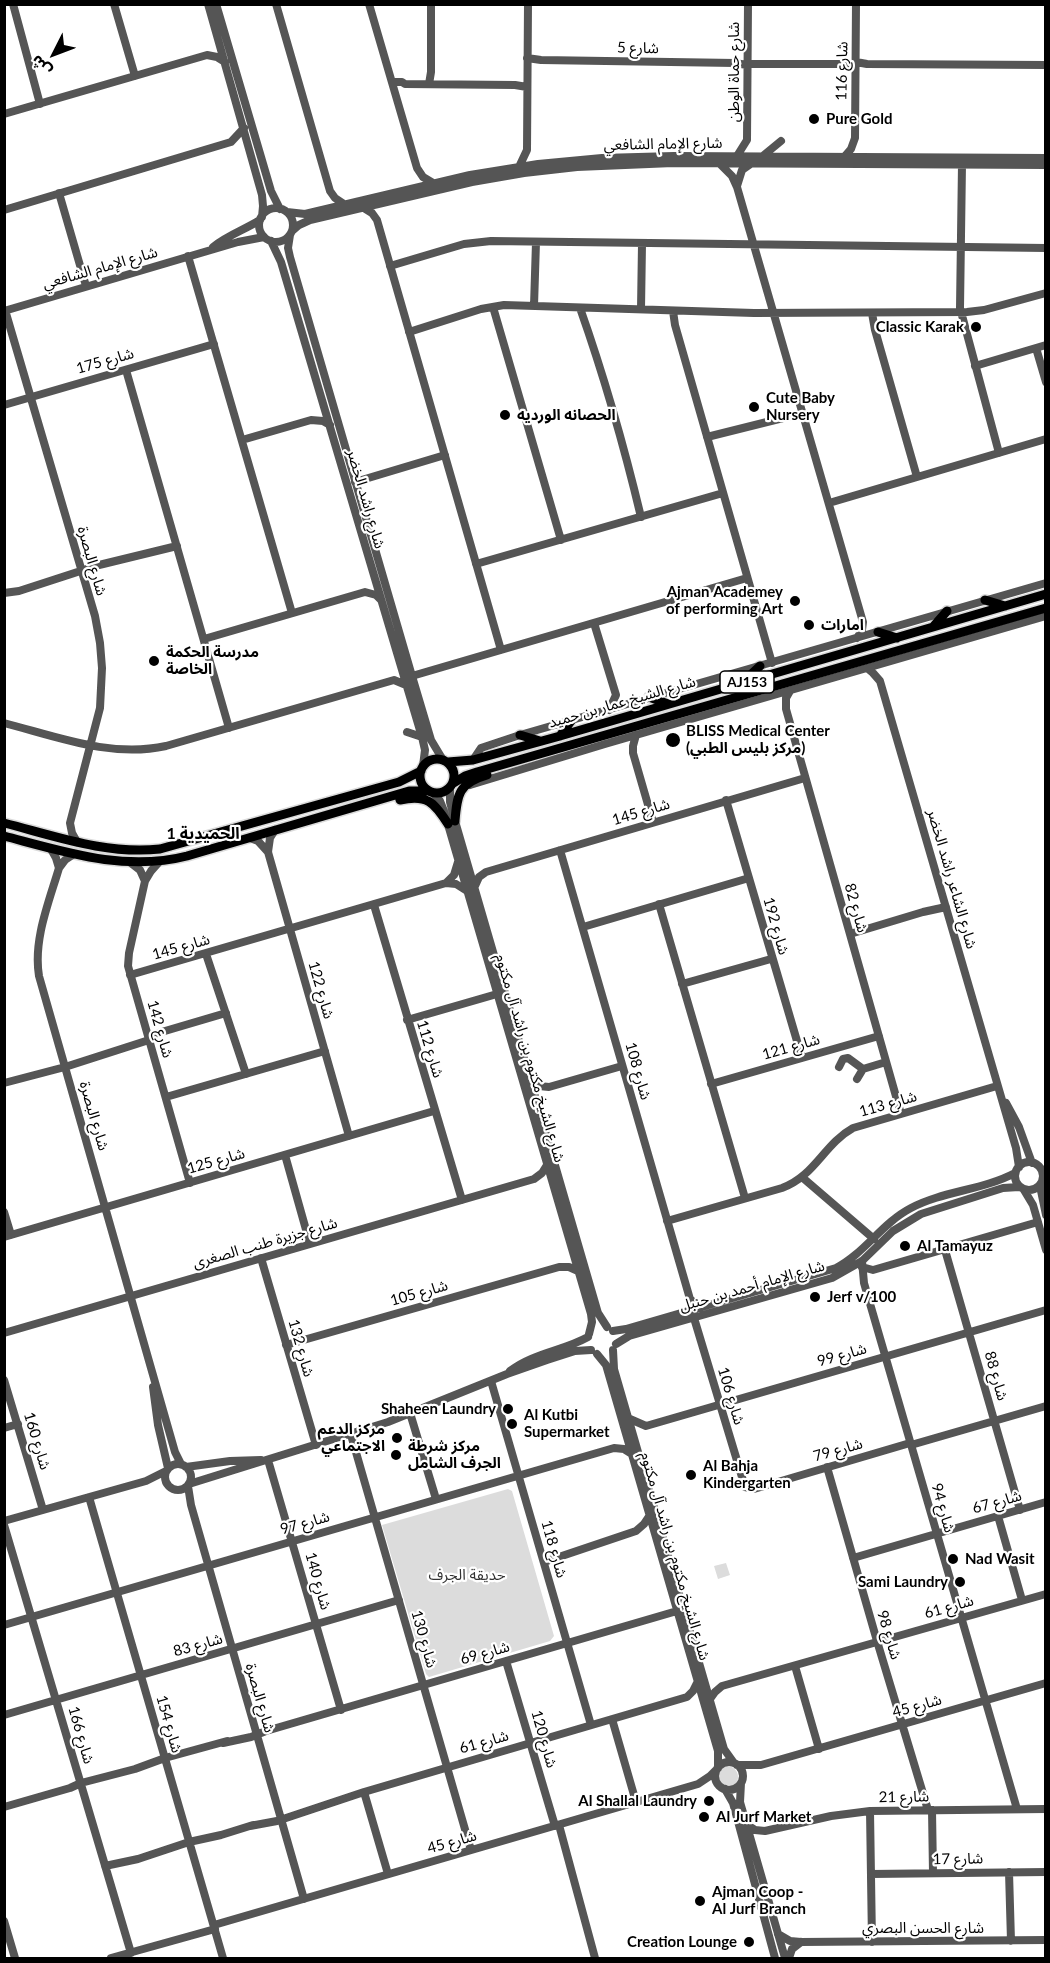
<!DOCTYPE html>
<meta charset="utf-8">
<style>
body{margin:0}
#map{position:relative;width:1050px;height:1963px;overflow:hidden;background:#fff;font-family:Lato,"Noto Sans Arabic",sans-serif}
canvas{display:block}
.frame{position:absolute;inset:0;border:6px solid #000;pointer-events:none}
.north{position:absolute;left:24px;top:24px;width:60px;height:60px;-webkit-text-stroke:4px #fff;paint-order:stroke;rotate:228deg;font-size:16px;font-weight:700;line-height:24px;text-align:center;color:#000}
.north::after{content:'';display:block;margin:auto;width:21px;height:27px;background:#000;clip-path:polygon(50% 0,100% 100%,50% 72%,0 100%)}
</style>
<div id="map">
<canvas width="1050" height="1963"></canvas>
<div class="frame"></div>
<div class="north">ش</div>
</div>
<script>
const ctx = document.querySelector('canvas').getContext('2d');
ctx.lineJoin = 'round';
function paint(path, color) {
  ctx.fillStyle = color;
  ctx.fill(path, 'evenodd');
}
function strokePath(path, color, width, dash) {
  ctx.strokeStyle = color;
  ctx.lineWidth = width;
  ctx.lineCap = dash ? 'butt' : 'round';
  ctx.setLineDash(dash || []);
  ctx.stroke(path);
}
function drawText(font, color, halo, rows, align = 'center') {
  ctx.font = font + ' Lato,"Noto Sans Arabic",sans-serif';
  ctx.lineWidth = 4.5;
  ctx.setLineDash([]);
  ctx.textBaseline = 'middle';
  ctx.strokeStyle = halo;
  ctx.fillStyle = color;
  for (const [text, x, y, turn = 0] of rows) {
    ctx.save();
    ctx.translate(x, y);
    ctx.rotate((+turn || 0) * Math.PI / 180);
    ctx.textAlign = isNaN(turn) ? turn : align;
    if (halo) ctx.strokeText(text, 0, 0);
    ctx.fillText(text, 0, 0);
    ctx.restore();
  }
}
const green = new Path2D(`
 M508,1489l4,2 42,145 -4,5 -121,36 -3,-3 -44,-149z
 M726,1563l4,12 -12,4 -4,-13z
 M716 1777a11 11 0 1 1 22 0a11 11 0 1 1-22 0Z`);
const minor = new Path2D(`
 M13,4l27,100
 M114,4l21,72
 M208,4l54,191 1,11 -1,11
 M216,4l55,187 9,18
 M276,4l54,187 5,7 9,6
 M369,4l48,164 6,9 10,6
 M527,58l14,2 194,3 12,2
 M856,62l11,2 179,1
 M747,64h109
 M392,82h10l3,2 110,1 12,2
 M429,84l2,-12v-68
 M4,114l203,-59 10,2 8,5
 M764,155l17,-14
 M737,156l10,-16 1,-136
 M845,156l6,-7 4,-11 1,-134
 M719,163l13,13 5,11 126,435 -1,8 -5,8
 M962,164l-2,144 39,145
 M519,167l8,-17 1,-146
 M737,186l5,-16 10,-7
 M59,193l27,93
 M364,208l8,5 5,7 124,430
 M259 225a17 17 0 1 1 34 0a17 17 0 1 1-34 0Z
 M4,210l227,-68 13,-14
 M287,212l18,2 165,-39 68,-11 64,-6 72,-2 372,2
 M292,231l7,-6 11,-5 162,-38 52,-9 53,-6 96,-4 373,2
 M290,235l-2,13 2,9 122,419 19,64 12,20
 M271,241l10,21 141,475 3,13 -2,16
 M213,247c15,-12 31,-17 47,-27
 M188,256l104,357
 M390,266l74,-22 27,-3 555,7
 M534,306l2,-64
 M493,307l68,233
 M580,308c24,68 44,138 61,209
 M641,309l1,-65
 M5,310l90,306 5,27 2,25 -2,40 -30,115 2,10 5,9
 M4,311l234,-69 26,-5
 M673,311l2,14 97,338
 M872,313l3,17 42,147
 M409,332l72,-23 23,-4 250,8 213,-1 17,-2 62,-17
 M1036,348l10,34
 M975,366l71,-21
 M126,370l103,358
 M4,405l210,-61
 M707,437l96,-24
 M242,440l69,-20 12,1 7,4
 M355,482l90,-27
 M829,503l217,-64
 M476,564l247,-71
 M4,593l15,-2 80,-26 78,-19
 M594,623l22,72 -7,15
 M204,639l161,-47 11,3 5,5
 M867,668l6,5 7,8 136,467 3,19
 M412,676l335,-98
 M790,691l-4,7v11l115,405
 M4,723c54,14 107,35 162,23l228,-66 12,5
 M407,732l15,5
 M636,735l-3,11v7l20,69
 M473,760l8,-12 39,-13 526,-152
 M470,785l135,-41 441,-128
 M450,788v14l5,19 143,492 9,14
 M433,793l7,8 4,10 147,503 1,8 -3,12
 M726,800l76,258
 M275,830l-5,8 -2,14 81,284
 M250,838l8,3 10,11
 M51,849l5,9 3,10
 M560,850l130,449 10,9
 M74,854l-9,6 -6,8c-10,34 -26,72 -20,108l136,476 6,12
 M159,862l-8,9 -6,10 -16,72 -1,13 62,217
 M131,863l9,7 5,11
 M446,883l8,-8 4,-13
 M474,888l5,-11 7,-5 319,-94
 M659,904l86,294
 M374,905l88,295
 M583,927l166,-49
 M850,934l73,-22 23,-5
 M206,954l40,120
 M130,975l316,-92 10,1 11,7
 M682,984l89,-25
 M407,1020l90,-26
 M148,1036l78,-23
 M839,1067l4,-8 5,-1 15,11
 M857,1079l6,-10 23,-7
 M530,1081l9,5 10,1 73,-21
 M4,1083l61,-16 84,-27
 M711,1084l168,-48
 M166,1097l159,-46
 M1006,1103l13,24 13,36
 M285,1155l25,89
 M1015 1176a14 14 0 1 1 28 0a14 14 0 1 1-28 0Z
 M803,1178l71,61
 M1040,1186l6,29
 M1024,1190l9,15 13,45
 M4,1212l7,23
 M667,1221l115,-33c33,-12 42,-44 71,-60l144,-42
 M4,1237l430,-126
 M945,1250l75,260
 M261,1258l55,187
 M862,1261l2,22 153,526
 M862,1267l11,3 165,-48
 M694,1318l51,169 9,2 156,-46
 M613,1331l13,-2 210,-61c29,-15 46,-45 75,-60 32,-17 72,-18 104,-35
 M4,1333l530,-154 8,-6 5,-8
 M616,1344l13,-8 203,-58 30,-17 31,-30 28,-17 82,-26 16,-1
 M286,1345l273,-78h10l9,4
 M613,1350l1,19 110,380 10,14
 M597,1354l9,11 112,386v17
 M510,1371c23,-18 53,-20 78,-34
 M4,1380l39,130
 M491,1381l100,344
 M153,1387l5,38 10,43
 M410,1413l26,86
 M630,1419l16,7 400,-116
 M4,1428l14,-4
 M351,1435l120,415
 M911,1445l135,-39
 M268,1460l73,250
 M165 1477a13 13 0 1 1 26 0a13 13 0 1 1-26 0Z
 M186,1467l44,-6 31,-1
 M827,1467l50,174 51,169
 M189,1484l199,-62 119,-48 40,-14 28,-9 16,-1
 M188,1486l3,19 113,394
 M89,1497l134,461
 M998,1516l24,84
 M4,1521l142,-40 20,-10
 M4,1525l127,428
 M853,1558l193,-56
 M544,1562l92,-31 8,-7 6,-9
 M4,1625l610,-177 10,1 8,5
 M506,1661l49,165
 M795,1666l24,83
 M710,1699l5,-7 7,-6 324,-92
 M4,1715l395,-115
 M612,1719l24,83
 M223,1743l28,-6 15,-6 411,-120
 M715 1776a14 14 0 1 1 28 0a14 14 0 1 1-28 0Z
 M737,1765h24l285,-82
 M741,1783l-1,19 45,156
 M725,1789l8,14 42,155
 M364,1792l24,82
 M4,1807l66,-19 11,-5 54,-14 30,-11 62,-17
 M932,1810l1,63
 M870,1811l2,131
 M559,1825l36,133
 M747,1825l8,5 10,1 66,-15 39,-5 176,-2
 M250,1826l27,-5 87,-29 323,-95 6,-6 4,-8
 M105,1866l33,-7 51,-17 32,-7 32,-10
 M1009,1872l2,69
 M871,1874l175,-2
 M4,1921l11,37
 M214,1925l484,-141 12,-8 6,-6
 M778,1934l12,7 11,1 245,-2
 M111,1958l104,-29
 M789,1958l3,-9 9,-7`);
const major = new Path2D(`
 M985,600l20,6
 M933,627l14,-16
 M878,632l19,6
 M744,681l16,-15
 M649,697l19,7
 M520,735l20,6
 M560,736l11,-15
 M420 776a17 17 0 1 1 34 0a17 17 0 1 1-34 0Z
 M448,762l25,-2 87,-24 486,-142
 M452,784l13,-8 12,-4 569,-164
 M400,800c27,-6 34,2 48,24
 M455,821c2,-27 4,-38 32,-46
 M4,823c51,13 103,32 156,26l239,-67 22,-11
 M4,836c61,16 121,36 183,20l222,-65h19`);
const markers = [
 [814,119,6,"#000"],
 [976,327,6,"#000"],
 [754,407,6,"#000"],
 [505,415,6,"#000"],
 [795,601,6,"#000"],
 [809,625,6,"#000"],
 [154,661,6,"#000"],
 [673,740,8,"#000"],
 [905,1246,6,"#000"],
 [815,1297,6,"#000"],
 [508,1409,6,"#000"],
 [512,1424,6,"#000"],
 [397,1438,6,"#000"],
 [396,1455,6,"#000"],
 [691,1475,6,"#000"],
 [953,1559,6,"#000"],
 [960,1582,6,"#000"],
 [709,1801,6,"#000"],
 [704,1817,6,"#000"],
 [700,1901,6,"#000"],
 [749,1942,6,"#000"]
];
const shields = [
 [747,682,54]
];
const shieldNames = [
 ["AJ153",747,682]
];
const streetNames = [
 ["شارع 5",638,48,1],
 ["شارع 116",842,71,-89],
 ["شارع حماة الوطن",734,72,-90],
 ["شارع الإمام الشافعي",663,144,-1],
 ["شارع الإمام الشافعي",100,268,-16],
 ["شارع 175",105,361,-16],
 ["شارع راشد الخضر",366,499,74],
 ["شارع البصرة",92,561,74],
 ["شارع الشيخ عمار بن حميد",622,702,-16],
 ["شارع 145",641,812,-17],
 ["شارع الشاعر راشد الخضر",952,879,74],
 ["شارع 82",856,908,74],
 ["شارع 192",776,926,74],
 ["شارع 145",181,947,-16],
 ["شارع 122",321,990,74],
 ["شارع 142",160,1029,74],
 ["شارع 121",791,1047,-16],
 ["شارع 112",430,1049,73],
 ["شارع الشيخ مكتوم بن راشد آل مكتوم",530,1058,74],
 ["شارع 108",638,1071,74],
 ["شارع 113",888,1104,-16],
 ["شارع البصرة",94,1116,74],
 ["شارع 125",216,1161,-16],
 ["شارع جزيرة طنب الصغرى",265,1243,-16],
 ["شارع الإمام أحمد بن حنبل",752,1286,-16],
 ["شارع 105",419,1293,-16],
 ["شارع 132",301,1348,74],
 ["شارع 99",842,1355,-16],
 ["شارع 88",996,1376,74],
 ["شارع 106",731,1396,73],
 ["شارع 160",37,1441,73],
 ["شارع 79",838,1450,-16],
 ["شارع 67",997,1502,-16],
 ["شارع 94",943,1508,74],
 ["شارع 97",305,1523,-16],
 ["شارع 118",554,1549,74],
 ["شارع الشيخ مكتوم بن راشد آل مكتوم",675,1556,74],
 ["شارع 140",318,1581,74],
 ["شارع 61",949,1607,-16],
 ["شارع 98",889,1635,73],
 ["شارع 130",424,1639,74],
 ["شارع 83",198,1645,-16],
 ["شارع 69",485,1653,-16],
 ["شارع البصرة",260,1698,74],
 ["شارع 45",917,1706,-16],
 ["شارع 154",169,1724,74],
 ["شارع 166",81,1735,74],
 ["شارع 120",544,1739,74],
 ["شارع 61",484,1742,-16],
 ["شارع 21",904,1797,-1],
 ["شارع 45",452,1842,-16],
 ["شارع 17",958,1859,-1],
 ["شارع الحسن البصري",923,1928]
];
const poiNames = [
 ["Pure Gold",826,119],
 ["Classic Karak",964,327,"right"],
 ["Cute Baby",766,398],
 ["Nursery",766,415],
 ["الحصانه الورديه",517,415],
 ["Ajman Academey",783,592,"right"],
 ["of performing Art",783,609,"right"],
 ["امارات",821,625],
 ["مدرسة الحكمة",166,652],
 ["الخاصة",166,669],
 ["BLISS Medical Center",686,731],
 ["(مركز بليس الطبي)",686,748],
 ["Al Tamayuz",917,1246],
 ["Jerf v/100",827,1297],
 ["Shaheen Laundry",496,1409,"right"],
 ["Al Kutbi",524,1415],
 ["Supermarket",524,1432],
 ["مركز الدعم",385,1429,"right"],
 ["الاجتماعي",385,1446,"right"],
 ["مركز شرطة",408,1446],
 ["الجرف الشامل",408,1463],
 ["Al Bahja",703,1466],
 ["Kindergarten",703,1483],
 ["Nad Wasit",965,1559],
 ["Sami Laundry",948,1582,"right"],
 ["Al Shallal Laundry",697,1801,"right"],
 ["Al Jurf Market",716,1817],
 ["Ajman Coop -",712,1892],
 ["Al Jurf Branch",712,1909],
 ["Creation Lounge",737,1942,"right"]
];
const parkNames = [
 ["حديقة الجرف",467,1575]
];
const neighbourhoodNames = [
 ["الحميدية 1",203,834]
];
paint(green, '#dcdcdc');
strokePath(major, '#dbdbdb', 12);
strokePath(minor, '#555', 8);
strokePath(major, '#000', 9);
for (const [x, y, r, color] of markers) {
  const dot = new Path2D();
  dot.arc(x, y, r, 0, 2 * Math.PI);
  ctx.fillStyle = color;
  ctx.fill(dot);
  strokePath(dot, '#fff', 2);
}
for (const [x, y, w] of shields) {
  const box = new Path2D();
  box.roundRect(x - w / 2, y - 11, w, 22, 4.5);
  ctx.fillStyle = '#fff';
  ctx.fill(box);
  strokePath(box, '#000', 1.5);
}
drawText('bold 14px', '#000', null, shieldNames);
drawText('15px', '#000', '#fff', streetNames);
drawText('bold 15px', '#000', '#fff', poiNames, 'left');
drawText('15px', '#333', '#fff', parkNames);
drawText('bold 16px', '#000', '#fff', neighbourhoodNames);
</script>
